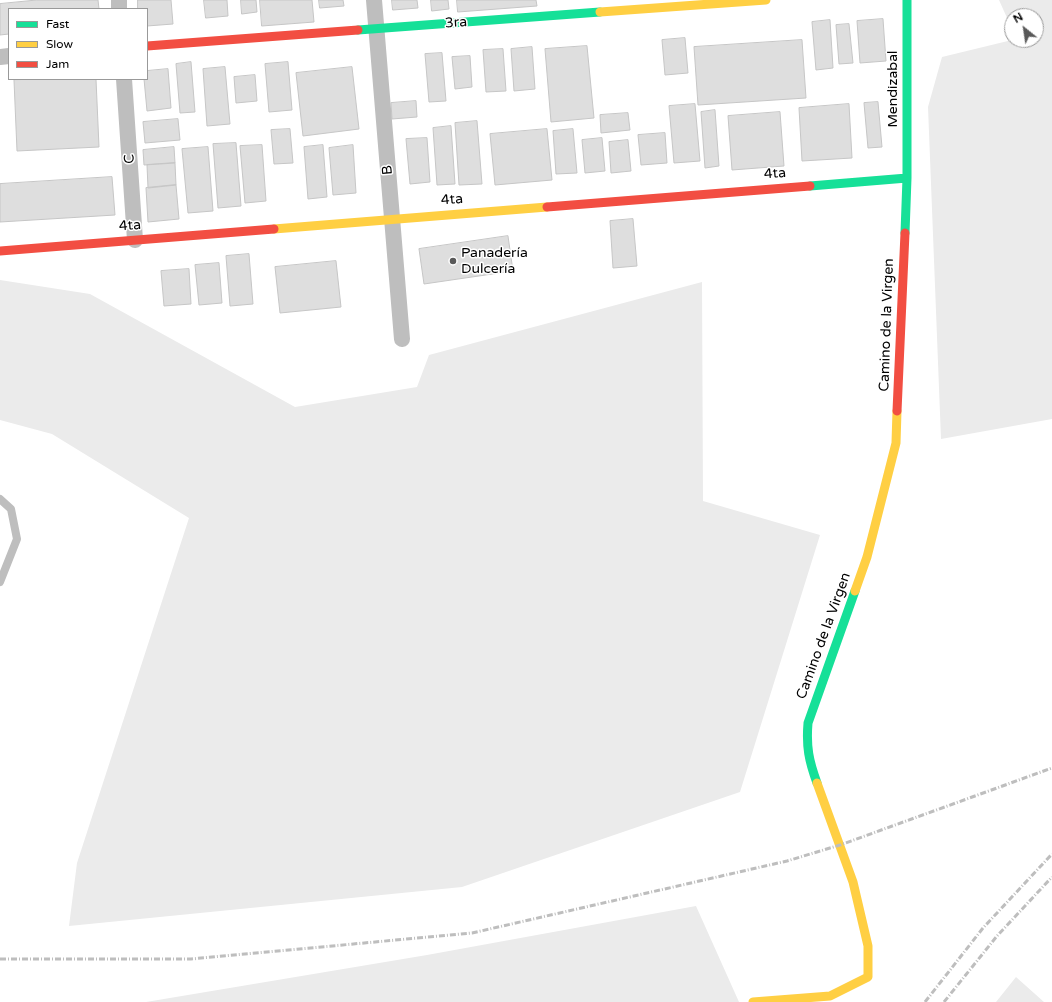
<!DOCTYPE html>
<meta charset="utf-8">
<style>
body{margin:0}
#map{position:relative;width:1052px;height:1002px;overflow:hidden;background:#fff;font-family:"Varela Round",sans-serif}
canvas{display:block}
.legend{position:absolute;left:8px;top:8px;width:140px;height:72px;box-sizing:border-box;background:#fff;border:1px solid #999;margin:0;padding:5px 7px;list-style:none;font-size:12px;color:#000}
.legend li{display:flex;align-items:center;gap:8px;height:20px}
.legend b{width:20px;border:1px solid #999}
.north{position:absolute;left:1004px;top:8px;width:40px;height:40px;box-sizing:border-box;background:#fff;border:1px solid #999;border-radius:50%;rotate:330deg;font-size:11px;font-weight:700;line-height:16px;text-align:center;color:#000}
.north::after{content:'';display:block;margin:auto;width:14px;height:18px;background:#595959;clip-path:polygon(50% 0,100% 100%,50% 72%,0 100%)}
</style>
<div id="map">
<canvas width="1052" height="1002"></canvas>
<ul class="legend">
<li><b style="height:5px;background:#16e098"></b>Fast</li>
<li><b style="height:5px;background:#ffcf43"></b>Slow</li>
<li><b style="height:5px;background:#f24e42"></b>Jam</li>
</ul>
<div class="north">N</div>
</div>
<script>
const ctx = document.querySelector('canvas').getContext('2d');
ctx.lineJoin = 'round';
function paint(path, color) {
  ctx.fillStyle = color;
  ctx.fill(path, 'evenodd');
}
function strokePath(path, color, width, dash) {
  ctx.strokeStyle = color;
  ctx.lineWidth = width;
  ctx.lineCap = dash ? 'butt' : 'round';
  ctx.setLineDash(dash || []);
  ctx.stroke(path);
}
function drawText(font, color, halo, rows, align = 'center') {
  ctx.font = font + ' "Varela Round",sans-serif';
  ctx.lineWidth = 3;
  ctx.setLineDash([]);
  ctx.textBaseline = 'middle';
  ctx.strokeStyle = halo;
  ctx.fillStyle = color;
  for (const [text, x, y, turn = 0] of rows) {
    ctx.save();
    ctx.translate(x, y);
    ctx.rotate((+turn || 0) * Math.PI / 180);
    ctx.textAlign = isNaN(turn) ? turn : align;
    if (halo) ctx.strokeText(text, 0, 0);
    ctx.fillText(text, 0, 0);
    ctx.restore();
  }
}
const green = new Path2D(`
 M999,0h53v419l-111,20 -13,-332 14,-50 70,-17h24v-24h-24v13z
 M0,280l90,14 205,113 122,-20 12,-32 273,-73 1,219 117,34 -80,257 -278,95 -393,39 8,-63 112,-345 -137,-84 -52,-14z
 M696,906l43,96h-593l281,-47z
 M1016,977l28,25h-48z`);
const building = new Path2D(`
 M37,0h61l1,9h-90v25l-9,1v-31z
 M138,0h33l2,24 -26,2v-17h-9z
 M204,0h23l1,16 -22,2z
 M241,0h15l1,12 -15,2z
 M260,0h52l2,22 -52,4z
 M319,0h24l1,6 -24,2z
 M392,0h25l1,8 -25,2z
 M431,0h17l1,9 -17,2z
 M457,0h79l1,6 -79,6z
 M883,19l3,42 -26,2 -3,-42z
 M830,20l3,48 -17,2 -4,-48z
 M849,24l4,39 -14,1 -3,-39z
 M685,38l3,35 -23,2 -3,-35z
 M802,40l4,58 -108,7 -4,-58z
 M587,46l7,72 -43,4 -6,-73z
 M532,47l3,42 -21,2 -3,-42z
 M503,49l3,42 -20,1 -3,-42z
 M442,53l4,48 -17,1 -4,-48z
 M470,56l2,31 -17,2 -3,-32z
 M191,62l4,50 -15,1 -4,-49z
 M288,62l4,48 -23,2 -4,-48z
 M225,67l5,57 -23,2 -4,-57z
 M352,67l7,62 -56,7 -7,-63z
 M168,69l3,39 -24,3 -3,-32h3v-8z
 M255,75l2,26 -21,2 -2,-26z
 M96,79l3,68 -82,4 -3,-71z
 M416,101l1,16 -25,2 -1,-16z
 M878,102l4,45 -14,1 -4,-45z
 M695,104l5,57 -26,2 -5,-57z
 M849,104l3,54 -50,3 -3,-53z
 M715,110l4,56 -14,2 -4,-56z
 M780,112l4,54 -52,4 -4,-54z
 M628,113l2,17 -29,3 -1,-18z
 M178,119l2,21 -35,3 -2,-21z
 M477,121l5,63 -23,1 -4,-62z
 M451,126l4,58 -18,1 -4,-57z
 M290,129l3,34 -19,1 -3,-34z
 M547,129l5,51 -57,5 -5,-51z
 M573,129l4,44 -21,1 -3,-43z
 M665,133l2,30 -26,2 -3,-30z
 M427,138l3,44 -20,2 -4,-45z
 M602,138l3,33 -20,2 -3,-33z
 M628,140l3,31 -20,2 -2,-31z
 M236,143l5,63 -23,2 -5,-64z
 M262,145l4,56 -21,2 -5,-57z
 M323,145l4,52 -19,2 -4,-52z
 M353,145l3,48 -23,2 -4,-47z
 M174,147l1,16 -31,2 -1,-15z
 M208,147l5,64 -25,2 -6,-64z
 M175,163l1,22 -28,3 -1,-23z
 M112,177l3,38 -115,7v-38z
 M176,185l3,34 -31,3 -2,-34z
 M633,219l4,47 -24,2 -3,-47z
 M508,236l5,35 -89,13 -5,-35z
 M249,254l4,50 -23,2 -4,-50z
 M336,261l5,46 -61,6 -5,-46z
 M219,263l3,40 -23,2 -4,-40z
 M189,269l2,35 -27,2 -3,-35z`);
const lane = new Path2D(`
 M0,499l11,10 6,30 -17,43`);
const street = new Path2D(`
 M119,0v9
 M374,0l28,339
 M0,57l9,-1
 M124,79l11,161`);
const fast = new Path2D(`
 M358,30l242,-18
 M810,186l97,-8
 M905,233l2,-55v-178
 M817,783c-8,-22 -11,-36 -9,-60l47,-132`);
const slow = new Path2D(`
 M600,12l166,-12
 M274,229l273,-22
 M855,591l12,-34 29,-114 1,-32
 M753,1002l77,-6 38,-19v-31l-15,-64 -36,-99`);
const jam = new Path2D(`
 M147,46l211,-16
 M547,207l263,-21
 M0,251l274,-22
 M897,411l8,-178`);
const rail = new Path2D(`
 M0,959h191l281,-26 315,-72 53,-16 212,-77
 M925,1002l58,-74 69,-74
 M944,1002l53,-66 55,-59`);
const markers = [
 [453,261,4,"#595959"]
];
const streetNames = [
 ["3ra",456,23,-4],
 ["Mendizabal",893,89,-90],
 ["C",130,159,-94],
 ["B",388,170,-95],
 ["4ta",775,174,-5],
 ["4ta",452,200,-5],
 ["4ta",130,226,-5],
 ["Camino de la Virgen",887,325,-88],
 ["Camino de la Virgen",824,636,-70]
];
const poiNames = [
 ["Panadería",461,253],
 ["Dulcería",461,269]
];
paint(green, '#ebebeb');
paint(building, '#dedede');
strokePath(building, '#c6c6c6', 1);
strokePath(lane, '#bebebe', 8);
strokePath(street, '#bebebe', 16);
strokePath(fast, '#16e098', 9);
strokePath(slow, '#ffcf43', 9);
strokePath(jam, '#f24e42', 9);
strokePath(rail, '#bebebe', 3, [6, 2, 1, 2]);
for (const [x, y, r, color] of markers) {
  const dot = new Path2D();
  dot.arc(x, y, r, 0, 2 * Math.PI);
  ctx.fillStyle = color;
  ctx.fill(dot);
  strokePath(dot, '#fff', 1.5);
}
drawText('14px', '#000', '#fff', streetNames);
drawText('14px', '#000', '#fff', poiNames, 'left');
</script>
